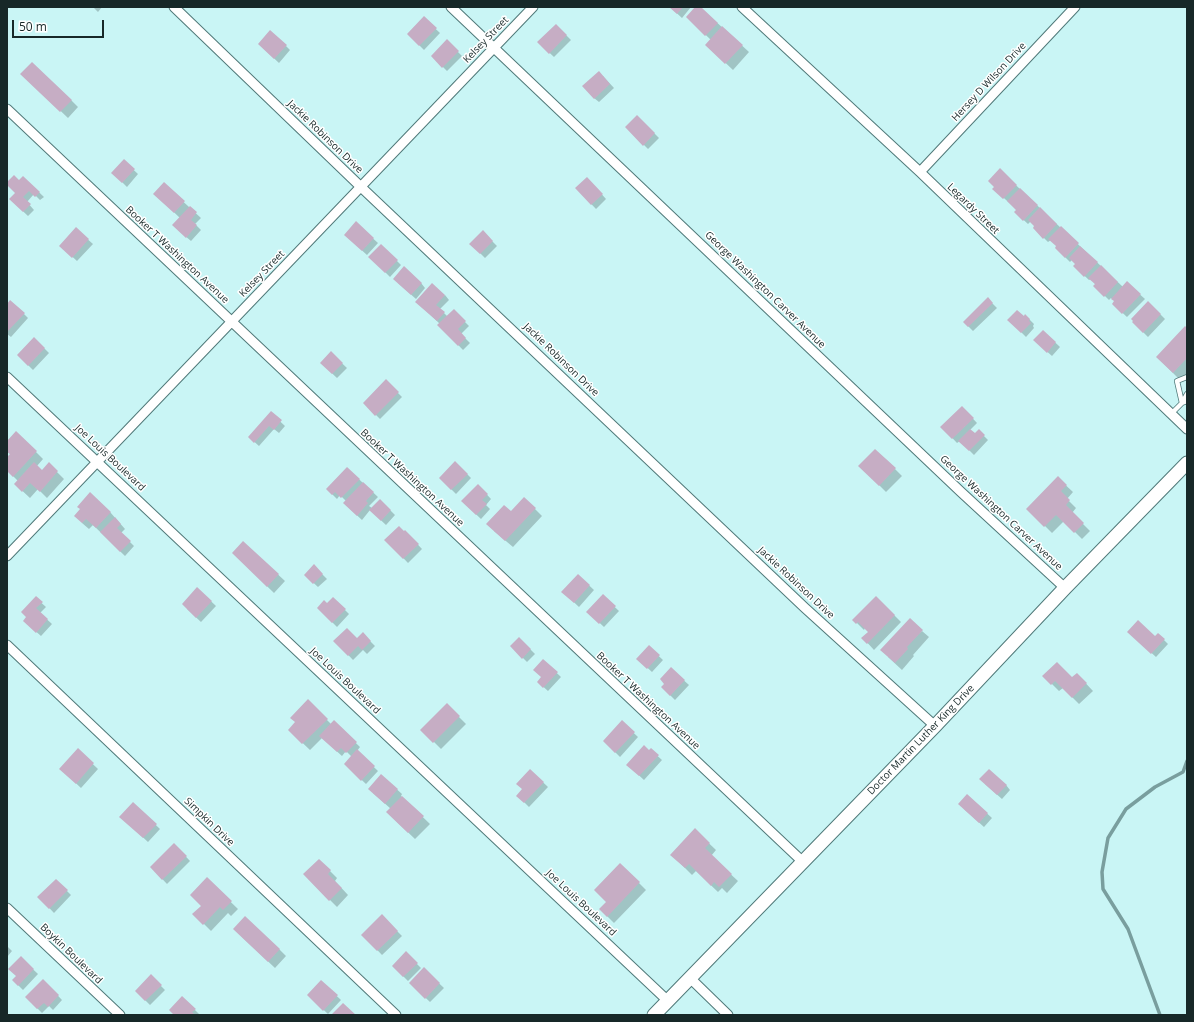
<!DOCTYPE html>
<style>
body{margin:0}
#map{position:relative;width:1194px;height:1022px;overflow:hidden;background:#c9f5f5;font-family:"Open Sans",sans-serif}
canvas{display:block}
.frame{position:absolute;inset:0;border:8px solid #172828;pointer-events:none}
.scale{position:absolute;left:12px;top:20px;width:92px;height:18px;box-sizing:border-box;border:2px solid #172828;border-top:0;padding-left:5px;font-size:12px;line-height:14px;white-space:nowrap;color:#172828;-webkit-text-stroke:3px #fff;paint-order:stroke}
</style>
<div id="map">
<canvas width="1194" height="1022"></canvas>
<div class="frame"></div>
<div class="scale">50 m</div>
</div>
<script>
const ctx = document.querySelector('canvas').getContext('2d');
ctx.lineJoin = 'round';
function paint(path, color) {
  ctx.fillStyle = color;
  ctx.fill(path, 'evenodd');
}
function strokePath(path, color, width, dash) {
  ctx.strokeStyle = color;
  ctx.lineWidth = width;
  ctx.lineCap = dash ? 'butt' : 'round';
  ctx.setLineDash(dash || []);
  ctx.stroke(path);
}
function drawText(font, color, halo, rows, align = 'center') {
  ctx.font = font + ' "Open Sans",sans-serif';
  ctx.lineWidth = 3;
  ctx.setLineDash([]);
  ctx.textBaseline = 'middle';
  ctx.strokeStyle = halo;
  ctx.fillStyle = color;
  for (const [text, x, y, turn = 0] of rows) {
    ctx.save();
    ctx.translate(x, y);
    ctx.rotate((+turn || 0) * Math.PI / 180);
    ctx.textAlign = isNaN(turn) ? turn : align;
    if (halo) ctx.strokeText(text, 0, 0);
    ctx.fillText(text, 0, 0);
    ctx.restore();
  }
}
const shadow = new Path2D(`
 M93,7h9l-4,5z
 M670,7h21l-9,11z
 M697,7h3l49,45 -16,18 -20,-19 -2,-11 -24,-23z
 M424,18l16,15 -16,17 -16,-16z
 M556,25l15,15 -17,17 -16,-15z
 M447,41l15,15 -15,15 -15,-15z
 M286,46l4,4 -11,13 -16,-15z
 M22,74l49,26 7,7 -10,11z
 M603,76l11,12 -15,14 -5,-4z
 M637,116l22,22 -11,11 -22,-22z
 M124,161l14,13 -11,13 -14,-14z
 M1000,170l123,117 4,-4 18,16 -18,18 -14,-13 2,-3 -4,-3 -2,2 -14,-14 1,-1 -5,-6 -2,1 -15,-14 2,-2 -4,-4 -2,2 -14,-14 2,-1 -7,-7 -3,2 -14,-14 2,-2 -5,-5 -3,3 -13,-12 2,-2 -23,-21z
 M23,177l21,20 -4,3 -6,-6 -7,8 7,8 -6,6 -18,-17 6,-6 -9,-9 12,-2z
 M587,178l19,21 -10,10 -20,-21z
 M164,184l37,34 -6,6 6,6 -10,11 -13,-11 2,-12 -21,-20z
 M356,223l22,20 -11,12 -22,-20z
 M76,229l17,15 -16,17 -12,-11z
 M483,232l14,14 -12,12 -14,-14z
 M381,245l20,20 -11,12 -20,-20z
 M398,283h23l4,5 -9,11z
 M445,295l4,5 -9,9 8,8 6,-6 15,15 -8,8 9,9 -7,7 -24,-25 1,-1 -19,-18z
 M988,299l9,9 -24,23 -9,-9z
 M1148,302l17,17 -17,18 -15,-15z
 M7,305l17,9 4,4 -17,19 -4,-3z
 M1025,315l9,9 -1,2 1,2 -8,9 -17,-17 15,-3z
 M1187,329v48l-5,5 -25,-25z
 M1043,331l17,16 -8,9 -18,-16z
 M34,338l15,15 -16,17 -15,-15z
 M331,353l16,15 -10,10 -16,-15z
 M386,381l16,16 -22,22 -16,-16z
 M962,407l15,16 -7,7 5,5 4,-4 9,9 -14,15 -14,-14 -3,2 -15,-16z
 M271,413l14,13 -6,7 -5,-4 -15,17 -10,-9z
 M16,432l27,27 -6,7 5,5 7,-7 15,15 -17,19 -9,-9 -8,9 -15,-14 3,-3 -11,-11v-11l4,-4 -4,-4v-9z
 M455,462l16,16 -15,16 -16,-16z
 M347,468l31,29 -9,9 3,2 8,-8 15,15 -9,10 -16,-15 -8,10 -14,-13 -2,-6 -6,-6 -3,4 -10,-10z
 M895,469l7,7 -16,16 -19,-19z
 M1058,478l15,14 -6,7 9,9 -4,5 18,18 -8,8 -18,-18 -12,12 -24,-24z
 M478,485l13,14 -5,6 4,4 -9,10 -19,-18z
 M524,498l18,18 -29,31 -19,-16z
 M81,509l29,3 15,17 -4,4 13,13 -9,10 -32,-31 -4,4 -7,-6z
 M405,531l17,18 -14,14 -22,-23z
 M243,542l42,39 -11,12 -41,-40z
 M314,566l13,13 -9,8 -13,-12z
 M578,575l16,15 -15,17 -16,-15z
 M197,588l19,18 -15,16 -14,-13z
 M603,596l16,15 -15,16 -16,-15z
 M876,597l25,25 -27,28 -11,-12 6,-6 -4,-4 -1,2 -10,-10z
 M36,598l10,9 -6,6 12,11 -11,12 -17,-15 3,-4z
 M333,598l16,16 -12,13 -19,-19 9,-4z
 M922,631l7,6 -16,18 1,1 -12,14 -14,-13z
 M363,634l12,12 -8,8 -4,-4 -10,10 -18,-19 22,-1z
 M1158,634l10,10 -12,13 -23,-21 22,1z
 M519,638l16,16 -8,8 -16,-16z
 M649,647l14,13 -11,12 -14,-13z
 M543,660l18,17 -13,14 -10,-9 5,-4z
 M671,669l18,16 -14,15 -13,-13 4,-3z
 M1077,674l16,17 -14,13 -16,-16 -4,3 -15,-15 28,3z
 M308,701l23,23 3,-2 26,25 -3,4 21,20 -12,13 -21,-20 7,-7 -6,-6 -4,5 -20,-18 -12,12 -21,-20 7,-8z
 M447,705l19,19 -25,25 -19,-19z
 M622,722l16,15 -18,20 -16,-16z
 M78,750l20,19 -17,19 -16,-15z
 M651,750l11,10 -18,20 -12,-11z
 M530,770l18,17 -19,20 -11,-11 6,-7z
 M381,775l21,19 -1,2 29,28 -15,15 -21,-20 -3,-10 -18,-16z
 M985,784l21,1 4,5 -8,9z
 M967,795l25,23 -8,9 -20,-18z
 M133,803l27,26 -12,13 -27,-25z
 M695,830l21,20 -5,6 27,25 -11,12 -5,-5 -4,4 -22,-21 -4,4 -20,-20z
 M174,844l16,17 -23,23 -16,-17z
 M319,860l18,18 -2,3 13,14 -11,12 -33,-33z
 M620,864l26,26 -32,33 -14,-14 7,-7z
 M207,879l31,30 -7,7 -3,-3 -17,18 -17,-17 8,-8z
 M56,880l15,15 -17,18 -15,-16z
 M382,916l20,20 -20,19 -19,-20z
 M241,936l38,13 7,7 -11,12z
 M7,946l5,5 -5,6z
 M406,953l15,15 -13,13 -15,-15z
 M21,958l17,16 -15,16 -10,-10 4,-4z
 M424,969l20,19 -14,14 -20,-19z
 M151,976l14,14 -15,15 -14,-14z
 M43,980l19,20 -9,10 -4,-4 -7,7 -16,-16z
 M321,981l20,19 -13,14 -20,-19z
 M182,997l17,17 -23,1z`);
const stream = new Path2D(`
 M1160,1015l-32,-86 -25,-40 -1,-17 6,-34 18,-29 29,-22 28,-15 4,-11`);
const building = new Path2D(`
 M669,7h14l-6,7z
 M695,7h6l17,16 -13,13 -19,-19z
 M424,16l13,12 -18,18 -12,-12z
 M556,24l11,11 -18,19 -12,-12z
 M722,26l21,19 -18,19 -20,-19z
 M270,30l17,15 -13,14 -16,-15z
 M447,39l12,12 -17,17 -11,-12z
 M32,62l40,38 -12,12 -40,-38z
 M599,71l11,13 -16,15 -12,-13z
 M637,115l18,18 -12,13 -18,-19z
 M124,159l11,10 -13,14 -11,-10z
 M1000,168l17,17 -14,14 -11,-10 2,-2 -6,-6z
 M14,175l5,5 4,-4 17,16 -5,5 -6,-6 -6,6 8,7 -8,8 -14,-13 6,-6 -8,-8v-3z
 M587,177l16,17 -12,11 -16,-17z
 M164,182l21,19 -11,12 -21,-19z
 M1020,188l18,17 -15,16 -9,-9 2,-2 -9,-9z
 M190,206l7,6 -6,8 6,5 -11,13 -14,-13z
 M1040,207l17,17 -14,15 -10,-11 1,-2 -6,-6z
 M356,221l18,17 -12,13 -18,-16z
 M1061,226l18,17 -14,15 -10,-10 1,-2 -8,-7z
 M76,227l13,12 -17,19 -13,-12z
 M483,230l10,11 -13,13 -11,-10z
 M381,244l17,16 -13,13 -17,-16z
 M1080,246l18,16 -14,15 -11,-11 2,-2 -6,-6z
 M1101,265l17,17 -14,15 -11,-11 2,-2 -7,-6z
 M404,266l18,17 -11,12 -18,-16z
 M1127,281l14,13 -19,20 -10,-10 2,-3 -3,-2z
 M432,283l13,12 -9,10 9,7 -8,9 -22,-19z
 M988,297l5,6 -25,24 -5,-5z
 M10,300l15,13 -18,19v-28z
 M1148,301l13,13 -18,19 -11,-11 1,-1 -2,-2z
 M454,309l12,12 -8,8 8,9 -8,8 -21,-21z
 M1017,310l7,6 1,-2 5,5 -1,2 2,2 -10,10 -14,-13z
 M1185,326l2,2v30l-14,15 -17,-16z
 M1043,330l13,12 -9,11 -14,-13z
 M34,337l11,11 -17,18 -11,-11z
 M331,351l12,12 -11,11 -12,-11z
 M386,379l13,13 -24,24 -12,-13z
 M962,406l12,12 -22,21 -12,-12z
 M271,411l11,9 -8,10 -5,-4 -15,17 -6,-6z
 M970,429l5,4 4,-4 6,6 -16,16 -11,-10z
 M16,431l21,20 -24,26 -6,-6v-14l3,-3 -3,-2v-11z
 M875,449l21,19 -17,18 -21,-20z
 M455,461l13,13 -17,16 -12,-12z
 M34,462l8,8 7,-8 9,9 -18,21 -10,-9 -8,9 -8,-8z
 M347,467l13,12 -19,19 -6,-6 -3,3 -6,-6z
 M1058,476l9,9 -6,6 9,9 -4,5 18,18 -10,10 -18,-18 -12,12 -18,-18z
 M363,482l11,10 -8,9 2,2 -11,13 -14,-13z
 M478,484l10,10 -6,6 5,4 -11,11 -15,-14z
 M90,492l21,20 -15,16 -10,-9 -4,4 -8,-7 6,-7 -3,-2z
 M524,497l12,11 -31,33 -19,-17 18,-19 7,6z
 M380,499l11,11 -10,11 -12,-11z
 M115,517l6,7 -4,4 14,13 -11,11 -20,-20z
 M399,526l5,5 1,-1 14,14 -16,15 -19,-19z
 M243,541l36,33 -12,13 -35,-34z
 M314,564l9,10 -10,10 -9,-9z
 M578,574l12,11 -16,18 -13,-11z
 M197,587l15,14 -16,17 -14,-14z
 M603,594l13,12 -17,18 -13,-12z
 M36,596l7,6 -7,6 12,11 -12,14 -13,-12 3,-4 -5,-5z
 M876,596l19,19 -28,29 -6,-6 7,-6 -10,-10 -2,2 -4,-4z
 M333,597l13,12 -14,14 -15,-15 7,-8 3,3z
 M910,618l13,12 -16,17 1,2 -13,14 -15,-13z
 M1138,620l17,16 3,-3 7,6 -14,15 -24,-22z
 M347,628l10,10 6,-6 8,9 -9,9 -4,-4 -10,10 -15,-15z
 M519,637l12,12 -9,10 -12,-13z
 M649,645l11,10 -13,14 -11,-10z
 M543,659l15,13 -15,16 -6,-6 4,-5 -8,-7z
 M1057,662l15,15 5,-4 10,10 -15,15 -17,-17 -4,4 -9,-9z
 M671,667l14,13 -15,16 -9,-9 3,-3 -4,-5z
 M308,699l20,20 -26,25 -14,-14 7,-8 -5,-4z
 M447,703l13,13 -27,27 -13,-13z
 M334,720l23,22 -11,11 -5,-5 -4,4 -18,-16z
 M622,720l13,12 -20,21 -12,-12z
 M644,745l5,5 2,-2 8,7 -20,21 -13,-11z
 M78,748l16,15 -18,21 -17,-15z
 M357,749l18,17 -14,15 -17,-17z
 M530,769l14,13 -20,21 -8,-7 6,-7 -6,-5z
 M989,769l18,16 -10,10 -18,-16z
 M381,774l17,15 -13,15 -17,-15z
 M967,794l21,19 -9,10 -21,-19z
 M402,796l22,20 -16,17 -22,-21z
 M133,802l24,22 -14,14 -24,-21z
 M695,828l15,15 -5,5 27,26 -13,13 -5,-5 -3,4 -22,-22 -4,4 -15,-13z
 M174,843l13,13 -25,24 -12,-13z
 M319,859l12,11 -3,4 14,14 -13,13 -26,-27z
 M620,863l20,19 -33,35 -8,-8 7,-7 -12,-12z
 M207,877l25,24 -9,9 -3,-3 -17,18 -11,-11 9,-8 -11,-11z
 M56,879l12,11 -19,19 -12,-12z
 M382,914l16,17 -21,20 -16,-16z
 M245,916l35,33 -12,13 -35,-33z
 M406,951l12,12 -15,14 -11,-11z
 M21,956l13,13 -16,17 -6,-6 4,-4 -8,-7z
 M424,967l16,16 -15,16 -16,-16z
 M151,974l11,11 -17,16 -10,-10z
 M43,979l16,16 -11,12 -4,-4 -7,6 -12,-12z
 M321,980l17,15 -15,16 -16,-16z
 M182,996l14,13 -4,3 3,3h-21l-5,-5z
 M343,1003l13,12h-25z`);
const service = new Path2D(`
 M1187,377l-10,4 5,22 5,-2
 M1171,414l11,-11 5,-9`);
const minor = new Path2D(`
 M174,7l187,180 444,421 130,118
 M451,7l510,485 104,96
 M742,7l178,165 267,257
 M7,109l796,753
 M920,172l155,-165
 M7,377l661,624
 M7,556l526,-549
 M7,645l389,370
 M7,908l113,107
 M690,978l38,37`);
const secondary = new Path2D(`
 M654,1015l281,-289 130,-138 122,-125`);
const streetNames = [
 ["Kelsey Street",486,40,-46],
 ["Hersey D Wilson Drive",989,82,-47],
 ["Jackie Robinson Drive",325,137,44],
 ["Legardy Street",973,209,44],
 ["Booker T Washington Avenue",177,255,43],
 ["Kelsey Street",262,274,-46],
 ["George Washington Carver Avenue",765,290,44],
 ["Jackie Robinson Drive",561,360,44],
 ["Joe Louis Boulevard",110,458,43],
 ["Booker T Washington Avenue",412,478,43],
 ["George Washington Carver Avenue",1001,513,43],
 ["Jackie Robinson Drive",796,583,43],
 ["Joe Louis Boulevard",345,681,43],
 ["Booker T Washington Avenue",648,701,43],
 ["Doctor Martin Luther King Drive",921,740,-46],
 ["Simpkin Drive",209,822,44],
 ["Joe Louis Boulevard",581,903,43],
 ["Boykin Boulevard",71,954,44]
];
paint(shadow, '#0003');
strokePath(stream, '#799e9e', 3.5);
paint(building, '#c6adc4');
strokePath(service, '#507979', 6);
strokePath(minor, '#507979', 11);
strokePath(secondary, '#507979', 15);
strokePath(service, '#fff', 4.5);
strokePath(minor, '#fff', 9);
strokePath(secondary, '#fff', 13);
drawText('10px', '#172828', '#fff', streetNames);
</script>
